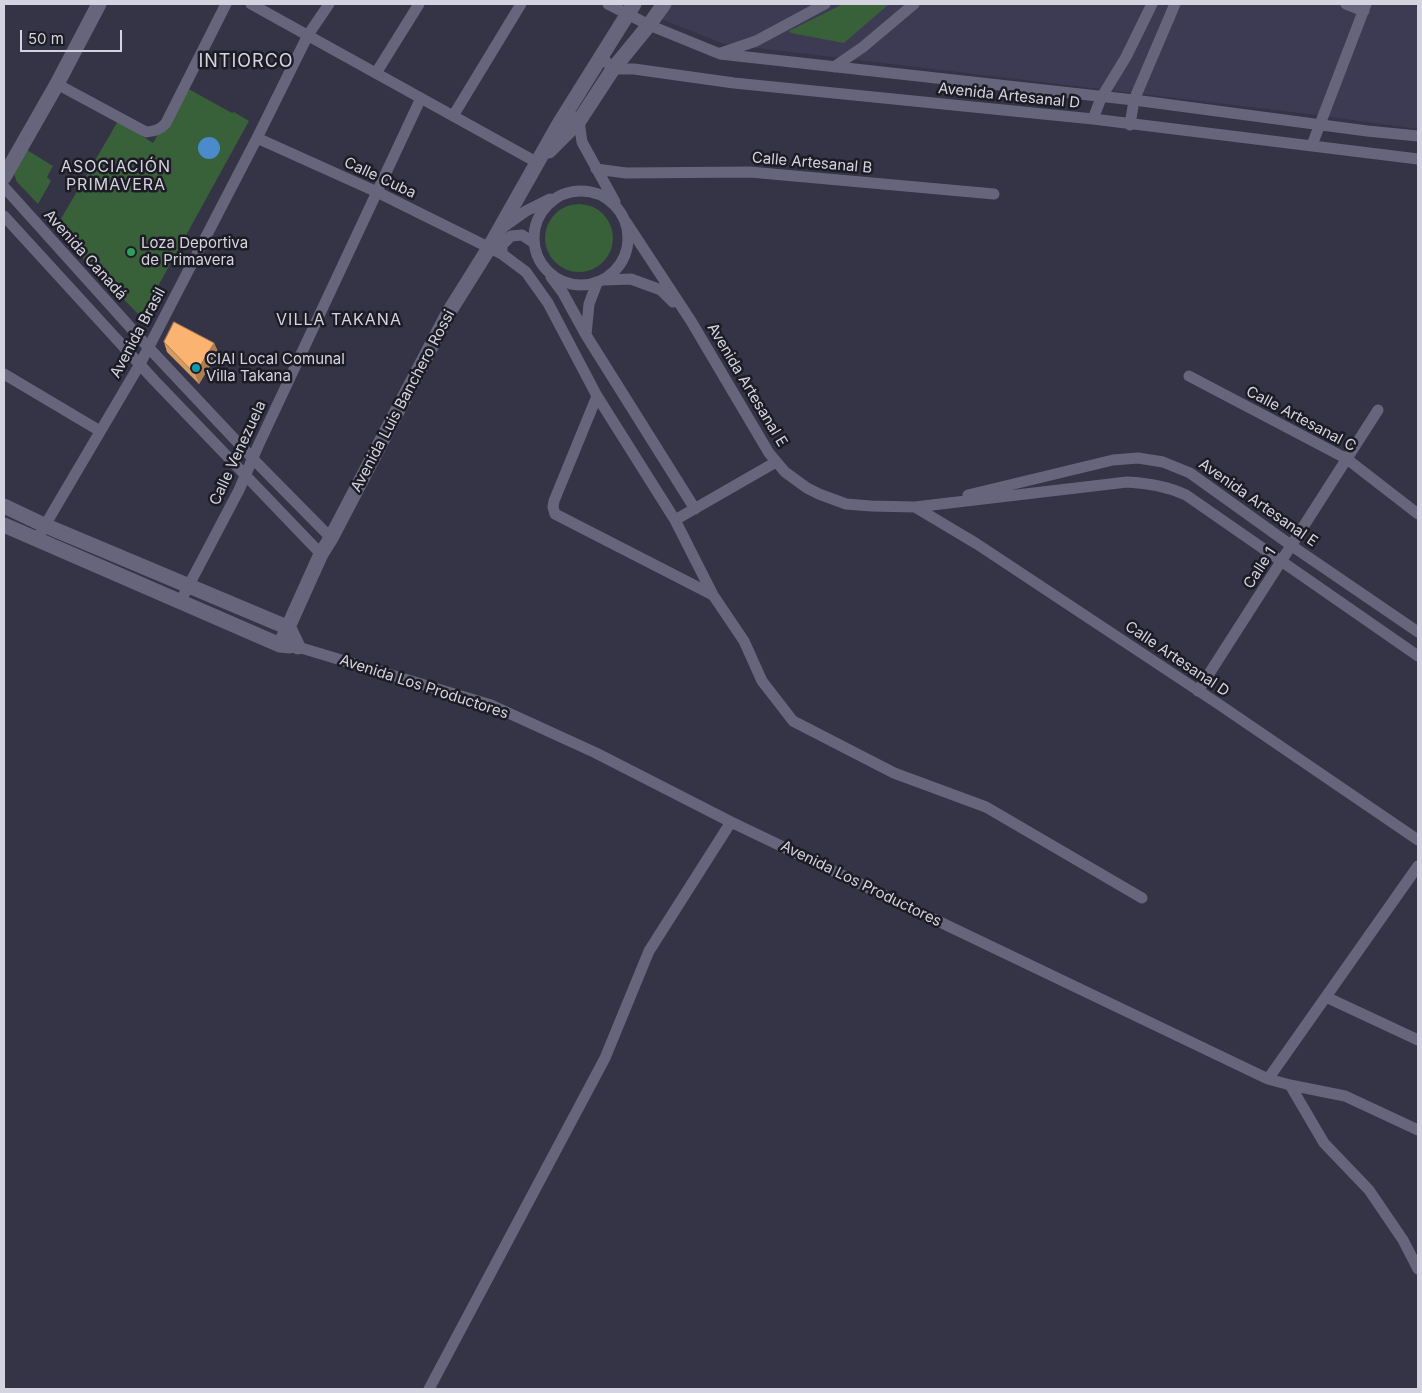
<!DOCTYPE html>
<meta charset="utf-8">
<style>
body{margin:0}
#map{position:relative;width:1422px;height:1393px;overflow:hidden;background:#353346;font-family:Inter,sans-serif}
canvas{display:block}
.frame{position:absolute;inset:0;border:5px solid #d4d3e0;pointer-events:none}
.scale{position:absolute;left:20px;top:30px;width:102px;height:22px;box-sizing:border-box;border:2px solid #d4d3e0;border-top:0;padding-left:6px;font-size:15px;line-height:18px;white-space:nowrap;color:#d4d3e0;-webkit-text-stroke:4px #1d1c25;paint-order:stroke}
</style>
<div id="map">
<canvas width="1422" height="1393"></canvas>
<div class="frame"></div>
<div class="scale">50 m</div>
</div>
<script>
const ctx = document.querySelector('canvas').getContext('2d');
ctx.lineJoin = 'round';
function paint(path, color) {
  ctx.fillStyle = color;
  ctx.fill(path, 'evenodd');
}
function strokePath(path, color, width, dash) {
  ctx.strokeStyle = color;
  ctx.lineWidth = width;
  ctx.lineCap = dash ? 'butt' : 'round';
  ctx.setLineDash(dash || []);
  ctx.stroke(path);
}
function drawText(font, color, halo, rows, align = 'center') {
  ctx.font = font + ' Inter,sans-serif';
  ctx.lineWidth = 5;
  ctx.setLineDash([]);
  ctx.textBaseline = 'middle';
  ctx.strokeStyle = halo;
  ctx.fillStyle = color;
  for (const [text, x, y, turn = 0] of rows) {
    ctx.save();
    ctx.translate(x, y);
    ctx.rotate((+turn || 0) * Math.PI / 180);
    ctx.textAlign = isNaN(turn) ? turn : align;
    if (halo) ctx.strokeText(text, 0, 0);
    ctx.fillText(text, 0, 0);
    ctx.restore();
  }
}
const built = new Path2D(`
 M668,4h750v125l-109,-15 -585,-70 -65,-26z`);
const green = new Path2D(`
 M843,4h46l-45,39 -53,-10 -2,-2z
 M185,87l47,26 2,-1 15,9 -108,196 -86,-88 63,-108 35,22z
 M27,150l26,16 -6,11 4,4 -13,23 -21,-22 -3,-8z
 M545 238a34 34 0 1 1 68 0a34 34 0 1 1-68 0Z`);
const water = new Path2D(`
 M198 148a11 11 0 1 1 22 0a11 11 0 1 1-22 0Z`);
const street = new Path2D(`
 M251,4l287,159
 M608,4l41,21 71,29 414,46 233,31 51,5
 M1346,4l18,7
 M721,53l35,-12 69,-37
 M601,56l12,13h21l100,14 359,36 325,40
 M834,67l29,-20 51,-43
 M376,73l43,-69
 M57,84l89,48c9,-1 14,-2 20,-9l60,-119
 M453,116l68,-112
 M574,117l5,4 3,21 33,60
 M1093,119l8,-21 25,-41 26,-53
 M1130,125l4,-25 41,-96
 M257,138l120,54 125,62 24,18 22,31 49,93 -43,105 -1,6 2,7 158,81
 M1312,145l54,-141
 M596,169l30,4 124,-1 244,22
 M4,187l144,160 109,116 74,75
 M534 238a47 47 0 1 1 94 0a47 47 0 1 1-94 0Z
 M4,216l150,164 167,174
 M626,222l65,99 78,132 16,19 22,16 12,6 27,10 25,2 44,1 212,-25c21,1 40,4 59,13l232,161
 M502,228l24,-17 24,-12
 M502,254v-9l9,-9 11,-1 12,8
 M551,277l12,16 23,42 109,174
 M604,280l27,-1 30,11 12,12
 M586,335l3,-31 8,-21
 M4,374l96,57
 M1189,376l158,83 71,55
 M597,396l78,124 38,75 31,46 18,40 31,40 101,52 92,34 156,91
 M968,495l145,-35 25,-2 25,4 27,11 102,73 126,86
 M915,507l62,37 240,159 201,137
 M675,520l101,-58
 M41,532l99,-168 117,-226 51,-103 21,-31
 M180,602l59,-112 19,-44 163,-348
 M298,647l193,58 105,48 135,69 537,257 22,6 55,11 73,34
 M1198,691l180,-281
 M1326,997l92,43
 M1268,1079l150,-213
 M1290,1085l34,58 45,47 34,50 15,29
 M429,1389l176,-331 44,-107 82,-129`);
const secondary = new Path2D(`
 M549,151l30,-30 34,-52 36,-44 15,-21
 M4,177l53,-93 42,-80
 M4,506l40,19 245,103 9,19
 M4,525l276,120 10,1
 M280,645l41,-91 10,-16 118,-226 40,-64 70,-124 75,-120`);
const wall = new Path2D(`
 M164,342l50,1 4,9 -19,32 -32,-32z`);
const shadedWall = new Path2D(`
 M214,343l4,9 -19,32 -4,-10z`);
const building = new Path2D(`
 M174,322l40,21 -19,31 -31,-32z`);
const markers = [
 [131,252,5,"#2e9e5b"],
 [196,368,5,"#0f9aa8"]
];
const streetNames = [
 ["Avenida Artesanal D",1009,96,6],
 ["Calle Artesanal B",812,163,5],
 ["Calle Cuba",380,178,25],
 ["Avenida Canadá",85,255,48],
 ["Avenida Brasil",138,333,-62],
 ["Avenida Artesanal E",747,385,59],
 ["Avenida Luis Banchero Rossi",403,401,-62],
 ["Calle Artesanal C",1301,419,28],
 ["Calle Venezuela",238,453,-65],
 ["Avenida Artesanal E",1258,503,35],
 ["Calle 1",1260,568,-57],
 ["Calle Artesanal D",1177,659,34],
 ["Avenida Los Productores",424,687,18],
 ["Avenida Los Productores",861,884,26]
];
const poiNames = [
 ["Loza Deportiva",141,243],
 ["de Primavera",141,260],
 ["CIAI Local Comunal",206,359],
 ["Villa Takana",206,376]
];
const neighbourhoodNames = [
 ["ASOCIACIÓN",116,167],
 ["PRIMAVERA",116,185],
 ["VILLA TAKANA",339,320]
];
const quarterNames = [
 ["INTIORCO",246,62]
];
paint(built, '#3d3b54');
paint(green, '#386039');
paint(water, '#4c8bcb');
strokePath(street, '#67657b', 11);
strokePath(secondary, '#67657b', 15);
paint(wall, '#d79a61');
paint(shadedWall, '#af7d4f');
paint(building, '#fab371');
strokePath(building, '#af7d4f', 1);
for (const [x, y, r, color] of markers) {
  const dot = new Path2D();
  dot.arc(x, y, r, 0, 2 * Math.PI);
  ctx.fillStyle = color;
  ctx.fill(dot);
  strokePath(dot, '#1d1c25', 2);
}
drawText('15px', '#d4d3e0', '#1d1c25', streetNames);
drawText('15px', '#d4d3e0', '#1d1c25', poiNames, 'left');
ctx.letterSpacing = '1px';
drawText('16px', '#d4d3e0', '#1d1c25', neighbourhoodNames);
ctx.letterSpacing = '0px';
ctx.letterSpacing = '1px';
drawText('18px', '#d4d3e0', '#1d1c25', quarterNames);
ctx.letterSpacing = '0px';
</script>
